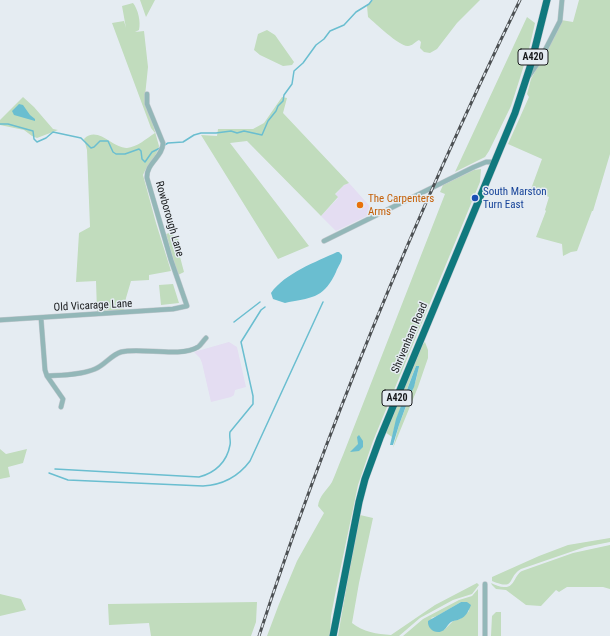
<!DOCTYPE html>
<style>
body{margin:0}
canvas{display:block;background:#e5ecf2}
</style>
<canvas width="610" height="636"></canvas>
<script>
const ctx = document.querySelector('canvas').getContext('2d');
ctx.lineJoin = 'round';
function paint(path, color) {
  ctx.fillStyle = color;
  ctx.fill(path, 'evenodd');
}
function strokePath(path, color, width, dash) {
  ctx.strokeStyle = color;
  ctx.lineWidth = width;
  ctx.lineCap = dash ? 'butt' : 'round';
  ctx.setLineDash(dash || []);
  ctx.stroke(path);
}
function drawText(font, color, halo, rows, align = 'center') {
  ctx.font = font + ' "Roboto Condensed",sans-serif';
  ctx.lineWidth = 3;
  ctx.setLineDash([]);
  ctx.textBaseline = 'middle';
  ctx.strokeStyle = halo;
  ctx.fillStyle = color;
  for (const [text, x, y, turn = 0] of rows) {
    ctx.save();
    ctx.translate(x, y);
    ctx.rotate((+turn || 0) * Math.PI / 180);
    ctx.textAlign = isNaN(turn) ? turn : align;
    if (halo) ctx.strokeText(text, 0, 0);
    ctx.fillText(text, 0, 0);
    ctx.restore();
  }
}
const commercial = new Path2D(`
 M349,183l26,29 -39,19 -15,-15 17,-18 -3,-3 9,-10z
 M229,342l8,5 9,40 -11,3 -1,5 -3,2 -20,5 -9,-39 -2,-5 -6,-6z`);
const green = new Path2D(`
 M140,0h15l-9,17z
 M373,0h107l-23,23 -20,26 -7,4 -6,-1 -4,-4 1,-6 -2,-2c-4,2 -7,6 -11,6 -8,1 -33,-23 -40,-29l-1,-11z
 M579,0h31v154l-17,57h-1l-15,40 -6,1 -8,4 -1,-12 -26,-7 10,-26 -1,-1 4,-13 -18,-8 11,-30 -34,-15 21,-47 -2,-3 4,-15 26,-48 4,-11 12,2z
 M133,3c5,6 8,19 6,27l-4,2 9,-1 4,36 -3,29 14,50c-2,11 -12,19 -16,29l13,48 15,48 -22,4v5l-18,1 -5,17 -2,12 -27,1 -1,-30 -20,1 3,-49 11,-6 -3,-77 -3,-11c14,-14 29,10 43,9 10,-1 19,-9 28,-15l-4,-5 -39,-105 12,-2 2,7 -4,-22z
 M527,17l8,6 -5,22 -10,33 -9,28 -22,45 -4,6 -30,15z
 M267,30l8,5 19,27 -2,3 -9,1 -23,-11 -6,-5 4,-16z
 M23,97l11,10 19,22 5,1 -21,8 -5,-2 -8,-6 -24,-5v-5z
 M282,97l5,1 -4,15 66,70 -5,2 -9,9 3,3 -17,19 -74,-75 -17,2 79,103 -31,13 -77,-124 16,1 1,-7h35l11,-6z
 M481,169l-1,13 -107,259 -15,44 -23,110 -4,21 -1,20h-63l12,-32 18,-43 27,-48 -6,-7c1,-10 9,-16 14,-24 4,-9 7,-18 11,-27l102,-261 -5,-2 3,-7 31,-15z
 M172,232l1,3 6,5v13l5,19 -6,3 -12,-41z
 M173,284l6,19 -18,2 -2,-20z
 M425,342l3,8v8l-10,29 -25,61 6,-23 17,-45 3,-13 -3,-1c-9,23 -18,46 -24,71l-7,-5 37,-87z
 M0,449l6,5 21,-5 -4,14 -15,4 2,10 -10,2z
 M360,515l13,3 -14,65 -7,40c11,9 25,11 39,12l44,-30 42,-22 2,2 -7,9 -19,6 -33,18 -21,18h-61l12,-70z
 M610,538v4l-25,5 -64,22c-15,9 -4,22 -29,12v-4l47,-21 29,-11z
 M610,545v44l-7,-2h-36l-8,5 -3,-2 -15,16 -15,-1 -20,-15 -10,-1 -4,-4 -1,-2c4,2 9,4 13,4 11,1 10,-12 18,-16l51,-18z
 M478,589v47h-75l20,-17 36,-19 13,-4zM461,602h6l2,9 -9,8 -7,2 -9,9 -13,-12 6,-2z
 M0,594l21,5 5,11 -26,6z
 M257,602l-1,20 -5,14h-100l-2,-13 -40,2 -1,-21z
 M496,612h5v24h-10l1,-20z`);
const water = new Path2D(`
 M19,104l4,1 7,10 5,4v2l-21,-6 -2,-4z
 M337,252h2l3,3c1,6 -4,11 -6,17 -11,24 -22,26 -47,30l-4,1 -12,-4 -2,-6c14,-20 45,-31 66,-41z
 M416,366h3v1l-5,20 -4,8 -11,30 -6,20h-3l6,-26z
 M359,435l4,6v6l-4,4 -9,1 8,-8 -1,-7z
 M461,602h6l4,3c-2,5 -5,12 -11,14 -3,2 -6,1 -9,3 -3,2 -4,5 -6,7 -7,7 -18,1 -17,-8z`);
const stream = new Path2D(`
 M0,124h8l25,7 1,8 3,3 9,-4 7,-6 28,6 10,10 3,-1 6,-6h8l5,11 3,2h9l14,-5 2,2 1,8 3,3 7,-10 8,-4
 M163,146l5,-3 15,-1 11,-7 7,-2h15l15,-2 6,2 7,-2 18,4 6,-14 8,-10 2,-5 5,-5 1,-6 8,-11 2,-13 9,-8 13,-18 8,-6 6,-8 14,-6 12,-13 13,-8 3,-4
 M234,322l26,-20
 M55,469l144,8c16,-4 28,-15 31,-32 1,-4 -1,-8 0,-13l23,-28v-8l-12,-54 20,-32 4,-3
 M49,473l19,7 135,6c19,-1 35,-9 47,-25l73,-159`);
const minor = new Path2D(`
 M529,76l11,-16 20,-39 2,-21
 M324,241l150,-74 12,-5h8
 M41,318l4,52 2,6 16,23 -2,8
 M0,320l173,-11 14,-3 -16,-46 -24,-82c-1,-15 16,-21 16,-35l-16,-39v-10
 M47,376c15,-1 34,-1 48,-7 10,-4 16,-14 26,-17 20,-5 59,6 77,-5 3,-2 5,-6 8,-9
 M485,636v-52`);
const highway = new Path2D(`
 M333,636l26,-134 6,-23 15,-41 135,-325 16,-49 16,-64`);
const rail = new Path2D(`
 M259,636c71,-218 161,-430 261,-636`);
const markers = [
 [475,198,4,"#1a4fb4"],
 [360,205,4,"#e8710a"]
];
const shields = [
 [533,57,30],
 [397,398,30]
];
const shieldNames = [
 ["A420",533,57],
 ["A420",397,398]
];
const transitNames = [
 ["South Marston",483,192],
 ["Turn East",483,205]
];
const foodNames = [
 ["The Carpenters",368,199],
 ["Arms",368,212]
];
const streetNames = [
 ["Rowborough Lane",169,219,74],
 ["Old Vicarage Lane",93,306,-3],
 ["Shrivenham Road",410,338,-67]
];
paint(commercial, '#e4ddf2');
paint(green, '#c1dcbd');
paint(water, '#6abed0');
strokePath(stream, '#6abed0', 1.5);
strokePath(minor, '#c4cad0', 5.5);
strokePath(highway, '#c4cad0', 8);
strokePath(minor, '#93b7b8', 4.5);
strokePath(highway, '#10797e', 7);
strokePath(rail, '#4d5154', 3);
strokePath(rail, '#e5ecf2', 1.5, [4.5]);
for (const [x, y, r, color] of markers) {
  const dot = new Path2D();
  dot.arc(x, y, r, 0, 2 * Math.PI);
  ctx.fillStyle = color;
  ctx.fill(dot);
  strokePath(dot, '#e5ecf2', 1.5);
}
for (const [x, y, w] of shields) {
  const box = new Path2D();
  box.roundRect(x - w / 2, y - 8, w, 16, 3);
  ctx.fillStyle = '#e5ecf2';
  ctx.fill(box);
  strokePath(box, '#181a1c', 1);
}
drawText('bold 10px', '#181a1c', null, shieldNames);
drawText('11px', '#164399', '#e5ecf2', transitNames, 'left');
drawText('11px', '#c56008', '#e5ecf2', foodNames, 'left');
drawText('11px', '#181a1c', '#e5ecf2', streetNames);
</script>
